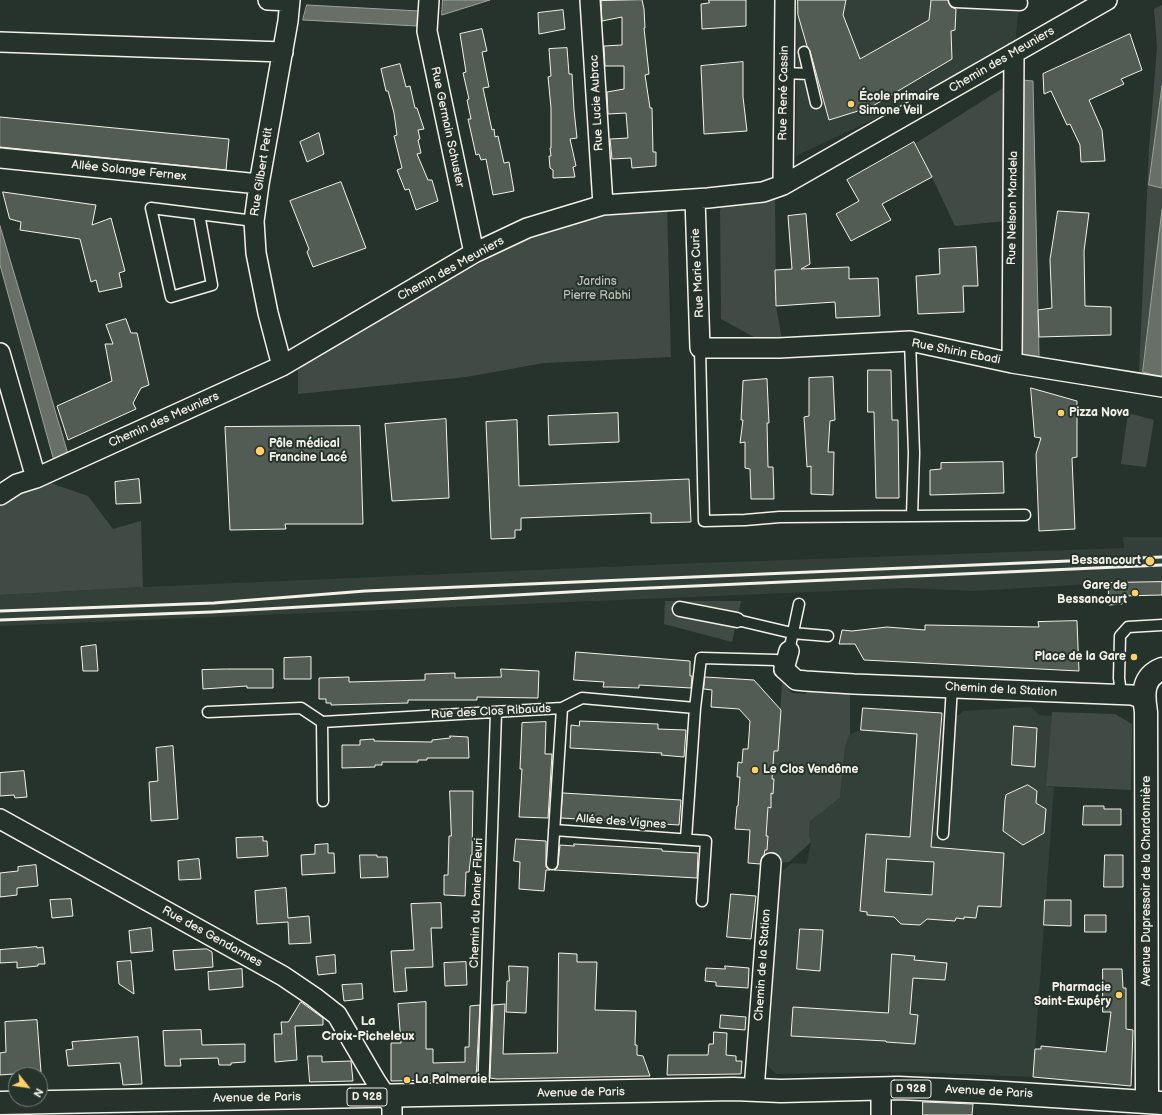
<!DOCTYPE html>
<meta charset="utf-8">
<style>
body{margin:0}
#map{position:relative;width:1162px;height:1115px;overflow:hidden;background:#26332d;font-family:"Balsamiq Sans",sans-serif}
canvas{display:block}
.north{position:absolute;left:8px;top:1067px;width:40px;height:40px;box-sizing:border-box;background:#26332d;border:1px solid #787f78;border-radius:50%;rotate:120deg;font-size:11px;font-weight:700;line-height:16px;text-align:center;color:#f4f1e8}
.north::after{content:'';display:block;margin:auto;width:14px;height:18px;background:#ffd166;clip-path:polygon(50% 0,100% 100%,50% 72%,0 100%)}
</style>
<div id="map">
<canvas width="1162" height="1115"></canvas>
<div class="north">N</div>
</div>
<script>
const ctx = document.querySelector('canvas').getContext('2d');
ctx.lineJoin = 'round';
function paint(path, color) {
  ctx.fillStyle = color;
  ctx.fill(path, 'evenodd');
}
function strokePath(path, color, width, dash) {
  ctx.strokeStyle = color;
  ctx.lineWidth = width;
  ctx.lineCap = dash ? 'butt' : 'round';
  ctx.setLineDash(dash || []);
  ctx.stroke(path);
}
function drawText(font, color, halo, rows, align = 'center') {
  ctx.font = font + ' "Balsamiq Sans",sans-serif';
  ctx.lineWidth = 4;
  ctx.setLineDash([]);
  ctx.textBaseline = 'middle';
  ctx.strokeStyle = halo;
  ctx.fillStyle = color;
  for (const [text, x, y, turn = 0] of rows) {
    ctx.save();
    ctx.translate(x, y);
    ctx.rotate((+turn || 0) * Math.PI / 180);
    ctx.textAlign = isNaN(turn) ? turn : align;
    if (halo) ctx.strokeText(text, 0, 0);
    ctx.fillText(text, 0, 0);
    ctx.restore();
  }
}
const built = new Path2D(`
 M797,0h223l-6,53 -218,103z
 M1123,537h39v58l-40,1v8l-13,1 -1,-22 -134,8 -68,-3 -906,38v-31l143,-8 530,-23 451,-16z
 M1031,707l8,8 13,1 -6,70 8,1 -21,290 -123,-5 -134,2 -9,-9 11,-190 14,-12 15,1 4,-22 -2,-7 1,-14 30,-23 5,-52 5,-12 11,-4 2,-22 96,7 4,-4z`);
const green = new Path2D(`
 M1162,5v373l-23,-5 10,-224 8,-102 -3,-38z
 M1006,86v135l-51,5 -39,-83z
 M775,190l1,116 7,39 -11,2 -51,-28 -1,-108 2,-10z
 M667,207l4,150 -127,6 -78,14 -168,17v-27l165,-95 74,-39 67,-22z
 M1128,413l26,7 -8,47 -25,-3z
 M36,478l52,18 25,33 28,-8 2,66 -143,8v-100z
 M665,601h76l-9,41 -68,-18z
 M782,682l10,11 13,1 5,-6 40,5v41l-5,12 -5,52 -30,23 -1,14 2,7 -22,20 -25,2 1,-14h2l1,-14h-2l2,-29h3v-14h2l1,-13 -2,-1 2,-28h4z
 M1052,712l63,2 17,10 -1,66 -85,-4z`);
const water = new Path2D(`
 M443,0h47l-48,15z
 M307,5l112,6 -2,15 -114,-6z
 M1022,80l11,1 6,276 -19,-3z
 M1162,86v102l-13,-3z
 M1162,210v167l-19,-5z
 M0,226l68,228 -14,7 -54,-196z`);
const building = new Path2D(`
 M642,0l2,9 1,19h-1l5,46 -4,1 5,33h2l1,44h3v14l-24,2 -1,-10 -19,1 -2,-20 18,-1 -2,-25 -18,1 -1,-22 17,-3v-23h-19l-1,-20 18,-1v-28l-20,4 -1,-20z
 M709,0h37v26l-44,3 -1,-25 8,-1z
 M798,0h48l-3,15 17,44 69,-39 2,-20h17l3,7 5,2 -1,21 -4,1 1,28 -81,48 -42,13 -19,-69 -3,-5 -9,-31z
 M563,10l2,19 -26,5 -1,-21z
 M482,29l5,22 -5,1 7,35 -6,1 9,42 2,-1 1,8 3,-1 6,27 5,-1 5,29 -21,4 -7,-36 -5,1 -2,-6 -3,1 -8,-36h3l-4,-19 2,-1 -6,-26 3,-1 -6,-38z
 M1130,34l12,36 -21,9 3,5 -35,16 13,30 3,31 -24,1 -1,-17 -10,-21 -3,1 -16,-34 -7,3 -1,-20z
 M567,48l2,26h3l2,36 3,28 -7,1 6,27 -3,1 2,10 -22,1v-8l-3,-2 -1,-12h2l-1,-8h1v-40l-3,-31 3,-1 -2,-27z
 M743,62v35l4,34 -43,3 -3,-68z
 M400,64l6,23 4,-1 5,22h2l7,21 -6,1 2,9 -2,1 3,13 -4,1 11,26h4l6,21 -22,9 -7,-21 -4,1 -8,-20 5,-2 -8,-32 3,-1 -3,-22 -6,-22h-2l-5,-22z
 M0,117l229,22 -3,31 -226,-23z
 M319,133l5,21 -17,8 -7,-20z
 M914,142l18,35 -50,27 9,16 -40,21 -15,-27 23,-13 -12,-21z
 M341,182l25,66 -53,19 -6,-15 2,-3 -19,-48z
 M3,192l93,13 -4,20 19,-7 14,53 -6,2 3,14 -23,5 -3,-12 -5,2 -11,-43 -60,-9 1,-8 -11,-3z
 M1058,211l31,2 -5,38 1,55 26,1v28l-72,2 -1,-27 14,-2 -2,-48z
 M806,214l4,50 -9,5 48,-2v12l29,-1 2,38 -44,2 -1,-16 -59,4 -1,-36 17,-1 -4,-53z
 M976,247l2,39h-15l1,26 -46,2 -2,-38 24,-2 -1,-25z
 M126,319l5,14h6l12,52 -8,3 -8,15 3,6 -68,31 -11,-34 55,-25 -7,-37h8l-7,-19z
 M868,370h23l1,50h6l1,78h-23l-2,-86h-6z
 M833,377l2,43 -5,1 -2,31h6l-1,43 -22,-1v-28l-4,1 -3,-50 5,-1v-38z
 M767,379l2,44h-2l1,44h5l1,32h-23l-1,-30 -5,-1v-26l-5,1 3,-23h-2l2,-39z
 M1031,388l46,13v56l-5,1 3,71 -36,2 -3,-77 5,-16 -6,-1z
 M618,413l1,29 -70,3 -1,-29z
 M446,419l3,79 -57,3 -7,-77z
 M517,420l2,66 170,-7 2,43 -40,1v-10l-130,5v12h-6v8l-24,1 -5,-117z
 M360,426l3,98h-78l1,5 -56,1 -5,-103z
 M1003,462l1,31 -74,2v-25l11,-1v-6z
 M139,479l2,24 -25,1 -1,-22z
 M1162,582v13l-40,1v8l-13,1 -1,-22z
 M1077,621l2,50 -215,-11 -9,-16h-16l3,-14 10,1 35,-4 38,3v-5l114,2 -1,-5z
 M96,645l2,26h-15l-2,-24z
 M576,652l114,9v15h2l-1,12 -52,-3v3l-29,-1h-7l1,-5 -30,-2z
 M311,657v22h-27v-21z
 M227,669h46v19h-26v-2l-44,3 -1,-19z
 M501,669l38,2 -1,27 -61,-1v3h-69v3l-77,2v-2h-5v-4h-7v-21l30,-1v5l76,-2v-6l30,-1v5l46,-1z
 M705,677l49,3 27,30 -3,41h-4l-2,28h2l-1,15 -2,-1v15l-3,-1 -2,29h2l-1,14h-2l-1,5 -2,2 -2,7 -12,-1 2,-33 -15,-1 2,-23h1l2,-29h-3l1,-15 4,1 1,-14h5l2,-28 -11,-12 -28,-2 1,-17 -8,-1z
 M863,708l79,5 -11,134 73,6 -3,54 -23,-1 -2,12 -12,-1v2l-8,-1 -1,3 -28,-2 -7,6 -19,-1 -7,-7 -27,-2v-3l-7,-1 6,-77 44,3 7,-103 -56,-4zM887,859l47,3 -2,33 -47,-3z
 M580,721l78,3v5l28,1 -2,27 -23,-2 1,-2 -92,-5 1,-23 8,1z
 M546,722l-1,32h7l-4,64 -29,-1 3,-48h-2l2,-46z
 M1014,726l23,2 -2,39 -23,-2z
 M450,736l18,1 1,21h-42v2h-9v2h-36v3h-7v2l-33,1v-23h18v-5l14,-1v2l58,1v-2l18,-2z
 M173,746l5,73 -27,2 -2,-39 9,-1 -2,-33z
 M24,771l3,26 -12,1 -1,-3 -14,1v-23z
 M1028,785l9,6 -1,12 10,6 -2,24 -21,12 -20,-14 2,-31 1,-5z
 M450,791h23l-1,64h-1l-2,17h-3l-1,24 -21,-1v-20h4l1,-39h2z
 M563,793l118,7 -2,25 -118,-7z
 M1084,806h20v3h17v16h-38z
 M263,837v4h4l1,15 -31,2 -1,-20z
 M516,839l30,2v26l4,3h-4l-2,21 -25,-2 1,-27 -6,-1z
 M328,844v9h6l1,20 -33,2 -1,-20 14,-1v-9z
 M574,844l88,5v2l36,2 -1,25 -143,-8 3,-2 1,-3 2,-20 14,1z
 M360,855h17v2h10l1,20 -27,1z
 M1105,855h18v32h-19z
 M199,859l2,20 -22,1 -1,-19z
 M36,865l2,21 -21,2v7l-17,2v-24l18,-2v-4z
 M286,888l2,30 21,-2 2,27 -22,1 -1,-22 -31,2 -2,-33z
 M731,894l25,2 -5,43 -24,-2z
 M71,899l2,17 -21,2 -2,-18z
 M1045,900h26v26l-27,-1z
 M441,903l1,25h-11l2,39 -28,1 2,23 -13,1 -3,-41 23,-1 -3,-46z
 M1085,915h21v17h-21z
 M151,928l2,23 -22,2 -2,-22z
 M800,929l23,1 -3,41 -23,-2z
 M37,947v1l6,-1 2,17h-7v2l-21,2v-6l-17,1v-13z
 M207,949l5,3 1,15 -38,3 -2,-19z
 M559,953l18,1v8h20l-2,48 41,1 -1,34h2v10l6,1 7,20 -153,3 -7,-1 3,-73 12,-1 -2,50 54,-1z
 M892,954l23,2 -1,4 33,3 -2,17 -32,-2 -3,36 8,1 -3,29 -29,-2v-1l-95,-5 2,-29 95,6z
 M335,955l1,18 -18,2 -2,-18z
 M131,961l3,33 -15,-10 -2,-22z
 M466,962l1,23 -22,1 -1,-23z
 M509,966l19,1 -2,46 -20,-1 1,-31h2z
 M725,966l24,2 -1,20 -32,-2v-4l-11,-1 1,-13 19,1z
 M242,969l1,18 -34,3 -1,-18z
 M1103,969h19l1,19h3v41l7,1 -2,56 -98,-9 2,-28h6v-3l65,6 5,-40h-8z
 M362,984l1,15 -19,2 -2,-16z
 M301,1002l22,16v7l-28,1 2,34 -22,2 -1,-28h8l-1,-12h7z
 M426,1002v47h7v14l32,-1v-15h4l1,-41 10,-1 -4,74 -85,2v-38h10l-3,-39z
 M721,1015l25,2 -1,13 -25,-2z
 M37,1020l4,52 -41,3v-22l6,-1 -1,-30z
 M201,1030l1,15 43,-1v18l-14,1v2h-12l-1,-7 -38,1 1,7h-16l-2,-35z
 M714,1032l13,1 -1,22 10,1v5h6l-1,13 -74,1 1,-20h40l1,-11h4z
 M138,1037l4,47 -19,1 -3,-22 -52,3 -2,-16 7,-1 -1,-7z
 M308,1056h14v6l29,-1 2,20 -43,1z
 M923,1102l50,2 -1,11h-49z`);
const service = new Path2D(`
 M804,52l12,51
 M784,73l25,1
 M199,214l13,71 -41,12 -20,-89 103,13
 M700,348l4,173 41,-1 35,-3 132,-1 2,-63 -4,-112
 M912,516l113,-1
 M737,620l55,13 36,3
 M789,651l10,-47
 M1121,694l-2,-16 1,-42 8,-9 34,-2
 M208,712l93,-4 21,14 240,-14 20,-10 113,10
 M322,722l1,79
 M554,830l152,11 -4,60
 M943,834l9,-147
 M686,839l9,-131 6,-50 75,2 8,9
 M552,864l10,-156
 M483,1095l13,-382`);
const pedestrian = new Path2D(`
 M956,0l64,3
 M680,609l57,11`);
const minor = new Path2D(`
 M268,0l22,1
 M429,0l-2,31 47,222
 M590,0l13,205
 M0,42l283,10
 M0,158l259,26
 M783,185l2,-185
 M695,199l5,149h79l131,-7 102,22 150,24
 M0,353l36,125
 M1012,363l2,-310
 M282,366l-14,-53 -12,-60 -2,-32 5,-37 29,-163 2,-21
 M0,495l17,-11 19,-6 246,-112 192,-113 53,-25 76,-23 105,-7 55,-6 20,-7 324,-185
 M789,651l-5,18 12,11 10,1 48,3 278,11 6,2 7,6
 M0,819l283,157 31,21 23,18 38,65 17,26v9
 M754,1090l17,-227
 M881,1115v-26`);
const secondary = new Path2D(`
 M1147,1101l-1,-389c-3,-18 -4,-35 16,-43`);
const primary = new Path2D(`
 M0,1103l734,-14 47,2 117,-3 91,4 173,11`);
const rail = new Path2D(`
 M0,611l214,-8 151,-12 797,-34
 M0,620l211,-8 394,-22 557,-25`);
const markers = [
 [851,104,4,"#ffd166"],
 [1061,413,4,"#ffd166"],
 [260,451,5,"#ffd166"],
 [1150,561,5,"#ffd166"],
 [1135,593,4,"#ffd166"],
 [1134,657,4,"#ffd166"],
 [755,770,4,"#ffd166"],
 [1119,995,4,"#ffd166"],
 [407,1080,4,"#ffd166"]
];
const shields = [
 [911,1089,40],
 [367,1097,40]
];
const shieldNames = [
 ["D 928",911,1089],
 ["D 928",367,1097]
];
const streetNames = [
 ["Chemin des Meuniers",1002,60,-30],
 ["Rue René Cassin",784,93,-89],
 ["Rue Lucie Aubrac",597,103,-93],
 ["Rue Germain Schuster",447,127,78],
 ["Allée Solange Fernex",129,171,6],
 ["Rue Gilbert Petit",262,172,-81],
 ["Rue Nelson Mandela",1013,208,-89],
 ["Chemin des Meuniers",451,269,-29],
 ["Rue Marie Curie",698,273,-93],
 ["Rue Shirin Ebadi",956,352,11],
 ["Chemin des Meuniers",164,420,-24],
 ["Chemin de la Station",1001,690,3],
 ["Rue des Clos Ribauds",491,712,-3],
 ["Allée des Vignes",621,822,4],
 ["Avenue Dupressoir de la Chardonnière",1147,881,-90],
 ["Chemin du Panier Fleuri",477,903,-88],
 ["Rue des Gendarmes",212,937,29],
 ["Chemin de la Station",763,965,-86],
 ["Avenue de Paris",989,1092,3],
 ["Avenue de Paris",581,1093,-1],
 ["Avenue de Paris",257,1098,-1]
];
const poiNames = [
 ["École primaire",859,97],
 ["Simone Veil",859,111],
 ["Pizza Nova",1069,413],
 ["Pôle médical",269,444],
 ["Francine Lacé",269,458],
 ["Bessancourt",1141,561,"right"],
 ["Gare de",1127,586,"right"],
 ["Bessancourt",1127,600,"right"],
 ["Place de la Gare",1126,657,"right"],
 ["Le Clos Vendôme",763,770],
 ["Pharmacie",1111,988,"right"],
 ["Saint-Exupéry",1111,1002,"right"],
 ["La Palmeraie",415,1080]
];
const parkNames = [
 ["Jardins",597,282],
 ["Pierre Rabhi",597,296]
];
const neighbourhoodNames = [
 ["La",368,1022],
 ["Croix-Picheleux",368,1037]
];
paint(built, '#333f39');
paint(green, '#414b45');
paint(water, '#676f68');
strokePath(water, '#9fa39b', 1);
paint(building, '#525c55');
strokePath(building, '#f4f1e8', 1);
strokePath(service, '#f4f1e8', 13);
strokePath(pedestrian, '#f4f1e8', 17);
strokePath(minor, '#f4f1e8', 22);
strokePath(secondary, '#f4f1e8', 25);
strokePath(primary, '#f4f1e8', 25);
strokePath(service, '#26332d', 10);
strokePath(pedestrian, '#26332d', 14);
strokePath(minor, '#26332d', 19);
strokePath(secondary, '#26332d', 22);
strokePath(primary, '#26332d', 22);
strokePath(rail, '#f4f1e8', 3);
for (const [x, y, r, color] of markers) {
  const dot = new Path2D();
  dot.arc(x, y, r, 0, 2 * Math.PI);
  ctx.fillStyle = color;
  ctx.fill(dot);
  strokePath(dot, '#26332d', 1.5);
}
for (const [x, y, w] of shields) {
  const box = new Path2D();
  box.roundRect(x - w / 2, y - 9, w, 18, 3);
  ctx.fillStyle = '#26332d';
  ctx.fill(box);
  strokePath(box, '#f4f1e8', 1);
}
drawText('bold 11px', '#f4f1e8', null, shieldNames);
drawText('12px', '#f4f1e8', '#26332d', streetNames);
drawText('bold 12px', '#f4f1e8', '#26332d', poiNames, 'left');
drawText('12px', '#bebfb7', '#26332d', parkNames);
drawText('bold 13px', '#f4f1e8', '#26332d', neighbourhoodNames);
</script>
